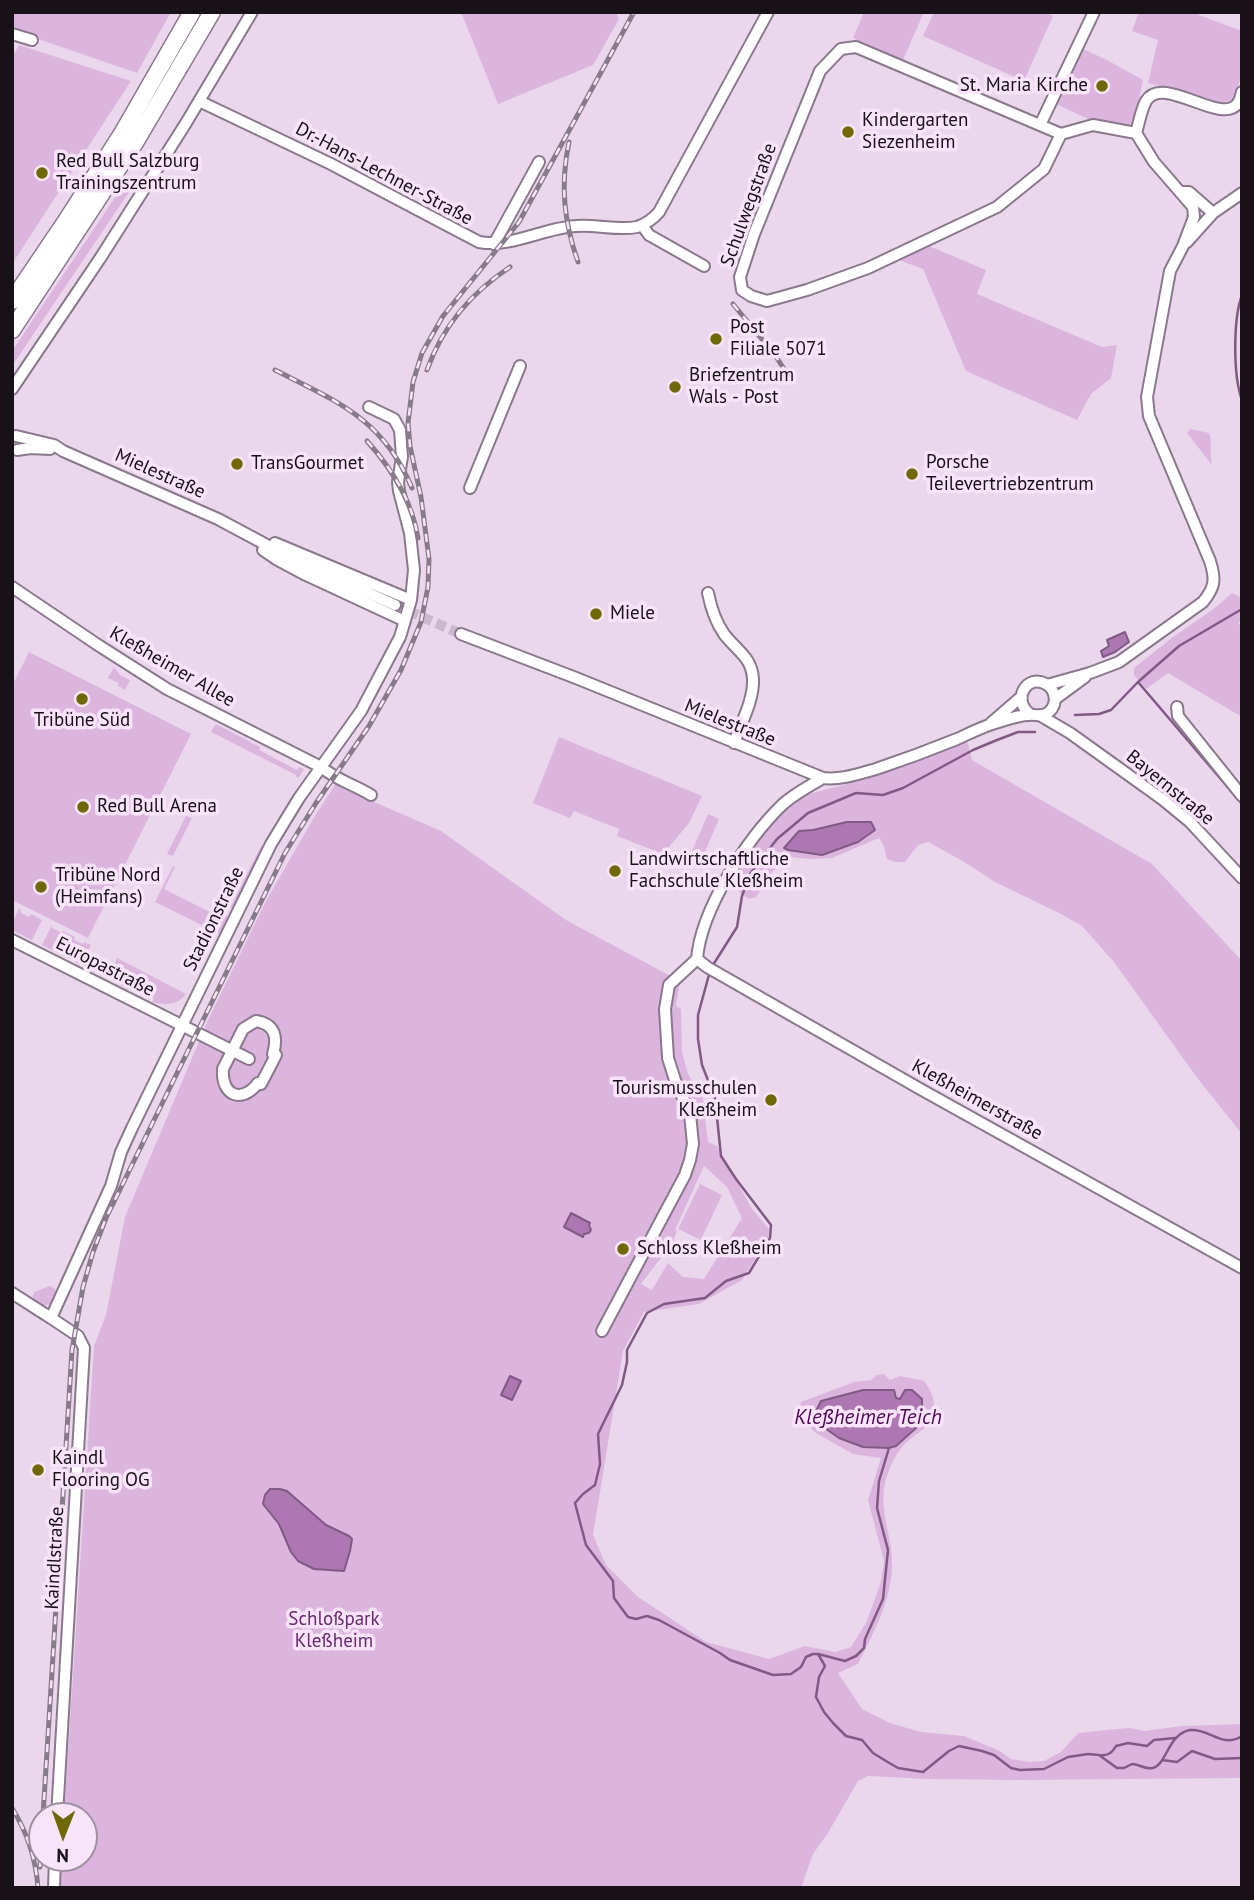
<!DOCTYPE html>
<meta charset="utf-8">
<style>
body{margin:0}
#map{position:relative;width:1254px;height:1900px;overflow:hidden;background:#ead7ec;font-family:"PT Sans",sans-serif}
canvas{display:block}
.frame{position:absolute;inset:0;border:14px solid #181118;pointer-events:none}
.north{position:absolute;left:28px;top:1802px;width:70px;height:70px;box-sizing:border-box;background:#f8e4f9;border:2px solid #9e909f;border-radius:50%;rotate:181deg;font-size:19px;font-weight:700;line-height:28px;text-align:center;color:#181118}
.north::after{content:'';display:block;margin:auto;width:24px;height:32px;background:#706902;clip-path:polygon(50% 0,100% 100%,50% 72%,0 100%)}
</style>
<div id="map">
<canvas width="1254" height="1900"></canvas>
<div class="frame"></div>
<div class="north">N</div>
</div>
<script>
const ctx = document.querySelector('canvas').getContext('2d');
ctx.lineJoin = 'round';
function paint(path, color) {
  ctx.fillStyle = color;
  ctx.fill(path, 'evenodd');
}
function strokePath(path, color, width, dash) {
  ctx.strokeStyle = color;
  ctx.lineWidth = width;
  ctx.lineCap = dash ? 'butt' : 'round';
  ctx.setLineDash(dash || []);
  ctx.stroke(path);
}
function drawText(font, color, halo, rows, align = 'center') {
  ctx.font = font + ' "PT Sans",sans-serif';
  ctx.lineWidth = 7;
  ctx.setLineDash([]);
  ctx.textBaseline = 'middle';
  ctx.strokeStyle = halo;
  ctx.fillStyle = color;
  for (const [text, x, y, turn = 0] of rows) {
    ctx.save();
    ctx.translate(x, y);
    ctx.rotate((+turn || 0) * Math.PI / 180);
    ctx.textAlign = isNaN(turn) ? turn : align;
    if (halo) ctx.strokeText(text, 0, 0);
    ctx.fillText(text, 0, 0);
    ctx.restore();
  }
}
const green = new Path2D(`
 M12,12h159l-34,61 -125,-43z
 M461,12h155l3,7 -26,46 -95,39z
 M864,12h60l-21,48 -50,-22z
 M934,12h110l9,4 -29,65 -101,-45z
 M1139,12h52l51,19v44l-10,25 -12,3 -72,-20 10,-43 -26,-9z
 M19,45l112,36 -119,183v-207z
 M1083,49l24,11 36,20 -9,43c-21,11 -60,-11 -80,-20z
 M122,187l7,5 -117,174v-15z
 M917,241l69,29 -9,24 125,53 15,-2 -6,33 -20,16 -14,26 -111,-49 -43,-102 -27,-10z
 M1190,429l19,4c4,9 0,22 3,32l-25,-32z
 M1232,593l10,5v21l-4,4 4,3v91l-74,-44 -22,16 -12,-14v-7l39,-31 42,-29z
 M29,652l162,82 -103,204 -76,-38v-214z
 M114,667l6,8 10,5 -5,10 -7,-4 1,-3 -11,-5z
 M216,724l44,23 -1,3 38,20 2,-3 5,2 -5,8h-4l1,-2 -85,-43z
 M559,737l143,59 -13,27 -26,31 -46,-18 2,-7 -45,-18 -4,7 -37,-15z
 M967,740l5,20 180,104 90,97v173l-44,-55 -84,-117 -32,-36 -19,-11 -68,-33 -34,-22 -33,-18 -10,3 -13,17h-10l-8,-3 -4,-15 -4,-6 -47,20 -21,1 -21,-2 -11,6 -23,34 -7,2c-11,-7 -16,-11 -14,-24 16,-25 32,-53 56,-71 16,-13 41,-15 60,-21 40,-12 78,-27 116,-43z
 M335,785l106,46 125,89 114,61 -4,25 5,3 1,43 6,22 15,25 5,43 9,4 35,63 17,20 -1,9 -26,42 -43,24 -55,8 -21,39 -30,184 13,30 32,32 68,45 63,17 36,-13 30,6 16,-5 15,-24 15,-41 3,-21 -16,-61 13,-42 -28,-4 -37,-21 -18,-17 3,-14 53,-20 17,-2 6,-5 7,-1 6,6 10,-4 24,5c6,8 10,15 10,25 0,23 -18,25 -31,40 -8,9 -13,21 -17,33 -9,31 8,59 6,90 -2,34 -19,65 -34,95l-20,9 24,36 28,14 31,9 43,4 36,15 11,8 18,3 15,-1 17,-9 17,-19 39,-4 13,-1 14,3 38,-5 60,-2v54l-223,2 -93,-1 -58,-3 -10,5 -30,52 -15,21 -12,34h-741l1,-30h23v-42h-20l30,-470 12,-31 19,-98 83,-197 58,-119 47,-82zM704,1166l23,21 15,31 -38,61 -21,-2 -15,-14 -16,27 -11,-6 32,-42 4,-11 -2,-1z
 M708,814l11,5 -21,49 -11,-5z
 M186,816l6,2 -19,38 -6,-2z
 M263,845l1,3 -27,55 -4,5h-3l31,-62z
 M173,866l2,1 -11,22 60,30 3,-5 2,5 -9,15 -65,-32z
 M19,909h2l-1,3 9,5 2,-3 11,6 -10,20 -20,-10v-7z
 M52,925v3l10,5 1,-2 12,6 -1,3 9,4 1,-2 7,3 -10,20 -39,-20z
 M117,958l69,36c-9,12 -21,11 -34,8l2,-3 -20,-11 -5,2 -13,-7 -1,-3 -6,-4z
 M700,1184l22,11 -21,45 -23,-11z
 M50,1286l5,3 1,5 -4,10 -10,2 -10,-7 2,-7z`);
const water = new Path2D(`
 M1125,632l4,10 -14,10 -12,5 -2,-6 8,-5 -2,-6z
 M847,822h24l4,8 -17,12 -36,13 -34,-5 -4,-2 15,-17 14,-1z
 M571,1213l19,10 -1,2 2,5 -2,3 -5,1 -1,3 -19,-10z
 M510,1376l11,5 -9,19 -11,-5z
 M863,1390h31l2,8 4,1 5,-9h7l10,9v16l-6,13 -20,18 -7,2 -26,-1 -24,-9 -27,-19 9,-18z
 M270,1489h10l7,2 39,34 23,11 3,3 -2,12 -6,20 -30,-2 -16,-8 -7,-9 -12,-28 -16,-20 2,-9z`);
const stream = new Path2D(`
 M1242,295c-9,24 -9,81 0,105
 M1138,682l104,122
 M1075,715l24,-1 12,-4 27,-28 41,-36 63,-37
 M713,965l24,-38 5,-31 8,-22 27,-35 31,-26 48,-20 27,2 20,-7 70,-38 24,-10 21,-8h17
 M710,971l-12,44v24l4,26 13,33 6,58 15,23 35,46 -1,13 -21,35 -23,8 -21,17 -41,6 -17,9 -20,37v12l-5,23 -24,49 2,30 -5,21 -12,9 -8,9 11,42 27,36 1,17 14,19 8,2 11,-3 12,4 61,33 10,7 43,15 18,-1 10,-7 5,-10 7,-3h5l7,12 -6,11 -3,20 8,15 9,11 13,13 16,4 11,13 13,8 12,7 25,4 26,-21 10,-5 23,5 12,4 17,13 9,2 24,-1 24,-12 20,-3 11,1 18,13h7l8,-4c7,0 14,6 21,4 14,-4 15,-34 37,-38 20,-2 32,19 52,6
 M818,1654l27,7 11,-5 8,-8 1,-9 18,-40 5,-49 -11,-42 2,-27 10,-33
 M1099,1755c9,1 13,-2 17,-9l12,-3 19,3 7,-6 21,-2
 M1162,1760l15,2 15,-11 23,8 27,-1`);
const minorTunnel = new Path2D(`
 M395,605l66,29`);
const minor = new Path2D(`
 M12,34l20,6
 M199,101l132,63 148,78c33,6 64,-14 97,-16 20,-2 41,5 61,1 9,-3 16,-8 22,-15l109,-200
 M1040,125l54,-113
 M1136,133c3,-10 5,-23 10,-32 17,-28 76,26 92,2 2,-3 3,-7 4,-11
 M1061,134l-205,-87 -15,2 -21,22 -66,163 -14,43 2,13 9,6 16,5 40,-11 61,-22 129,-61 47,-38 17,-35 32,-9 43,8
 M1183,192h6l24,21
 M642,225l7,10 55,31
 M1187,242l26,-29 29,-20
 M494,244l45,-82
 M12,389l89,-132 85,-134 66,-111
 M16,436l38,9 9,6 155,68 73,39 104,47
 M17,450l14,-2 19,1
 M470,488l50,-122
 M275,543l136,57
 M263,550l13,9 30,16 99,46
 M12,587l86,58 69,44 154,78c17,14 32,17 50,28
 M708,593c3,15 7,28 16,41 12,16 28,23 29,45 1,21 -12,44 -19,64
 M461,634l115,44 247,100c19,2 35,-4 53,-9 27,-9 54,-19 81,-30 11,-5 23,-11 35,-15 11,-3 25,-9 37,-9 7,-1 13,3 20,-3 9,-8 7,-22 -3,-28 -19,-11 -35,16 -16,30
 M1047,685l43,-12 29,-11 84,-60c12,-15 13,-22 7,-41l-61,-145 -2,-19 23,-126 13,-25 11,-29 -1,-10 -39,-45 -18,-29
 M1055,699l30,-22
 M1177,707l1,9 64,80
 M1041,716l29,17 92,66 28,23 52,56
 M991,723l30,-26
 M12,940l237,119
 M697,959l10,8 215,123 320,178
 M256,1021c19,3 22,16 17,33l3,1 -15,29 -3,-1c-16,21 -37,13 -35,-14l20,-40z
 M12,1293l39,25
 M602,1331l83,-156 5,-15 3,-16 -3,-30 -15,-34 -7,-22 -3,-49 4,-24 28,-26c4,-50 50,-120 85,-154 12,-11 27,-19 41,-27
 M57,1816l27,-468 -6,-12 -27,-18 60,-132 10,-34 11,-24 139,-284 28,-46 62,-87 39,-74 11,-37 3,-30 -4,-37 -11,-42 -1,-9 4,-25 -2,-27 -6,-11 -25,-12
 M54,1888l1,-30`);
const highway = new Path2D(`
 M12,301l54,-80 57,-89 69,-120
 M12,330l124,-189 76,-129`);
const rail = new Path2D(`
 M569,142c-9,43 -5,80 9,120
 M733,304l42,51 9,14
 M275,370c63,32 108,49 137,118
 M427,370c16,-45 44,-77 83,-103
 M367,441c25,28 45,59 51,97
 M12,1808c15,24 24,52 26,80
 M43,1816l29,-466 11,-63 10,-35 13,-34 179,-365 31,-50 53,-77 32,-56 20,-48 7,-35 1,-28 -8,-62 -11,-51 -2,-23 5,-41 9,-29 21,-37 76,-94 115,-210
 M40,1867l2,-29`);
const markers = [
 [1102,86,7,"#706902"],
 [848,132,7,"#706902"],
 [42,173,7,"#706902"],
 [716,339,7,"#706902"],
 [675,387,7,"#706902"],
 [237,464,7,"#706902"],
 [912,474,7,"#706902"],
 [596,614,7,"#706902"],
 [82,699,7,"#706902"],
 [83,807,7,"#706902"],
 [615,871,7,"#706902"],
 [41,887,7,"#706902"],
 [771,1100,7,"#706902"],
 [623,1249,7,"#706902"],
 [38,1470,7,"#706902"]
];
const poiNames = [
 ["St. Maria Kirche",1088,86,"right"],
 ["Kindergarten",862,121],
 ["Siezenheim",862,143],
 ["Red Bull Salzburg",56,162],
 ["Trainingszentrum",56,184],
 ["Post",730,328],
 ["Filiale 5071",730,350],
 ["Briefzentrum",689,376],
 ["Wals - Post",689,398],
 ["Porsche",926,463],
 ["Teilevertriebzentrum",926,485],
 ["TransGourmet",251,464],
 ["Miele",610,614],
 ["Tribüne Süd",82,721,"center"],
 ["Red Bull Arena",97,807],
 ["Landwirtschaftliche",629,860],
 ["Fachschule Kleßheim",629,882],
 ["Tribüne Nord",55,876],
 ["(Heimfans)",55,898],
 ["Tourismusschulen",757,1089,"right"],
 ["Kleßheim",757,1111,"right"],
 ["Schloss Kleßheim",637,1249],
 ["Kaindl",52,1459],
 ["Flooring OG",52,1481]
];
const streetNames = [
 ["Dr.-Hans-Lechner-Straße",384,174,28],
 ["Schulwegstraße",749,205,-70],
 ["Mielestraße",160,474,24],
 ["Kleßheimer Allee",172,667,30],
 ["Mielestraße",730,723,22],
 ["Bayernstraße",1170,788,39],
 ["Stadionstraße",214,919,-64],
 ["Europastraße",105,967,27],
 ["Kleßheimerstraße",977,1100,29],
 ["Kaindlstraße",55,1558,-87]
];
const parkNames = [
 ["Schloßpark",334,1620],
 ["Kleßheim",334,1642]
];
const waterNames = [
 ["Kleßheimer Teich",868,1418]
];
paint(green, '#dcb5df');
paint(water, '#ad78b2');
strokePath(water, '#805984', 2);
strokePath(stream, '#805984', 2.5);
strokePath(minorTunnel, '#cab9cc', 10, [10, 5]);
strokePath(minor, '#8a788c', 14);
strokePath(highway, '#8a788c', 19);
strokePath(minor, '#fff', 10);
strokePath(highway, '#fff', 16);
strokePath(rail, '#887b89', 5);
strokePath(rail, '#f8e4f9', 2.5, [8]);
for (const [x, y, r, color] of markers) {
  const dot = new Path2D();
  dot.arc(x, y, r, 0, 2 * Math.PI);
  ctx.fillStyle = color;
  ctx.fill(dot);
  strokePath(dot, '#f8e4f9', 2.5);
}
drawText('19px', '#181118', '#f8e4f9', poiNames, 'left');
drawText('19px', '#181118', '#f8e4f9', streetNames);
drawText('19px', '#692770', '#f8e4f9', parkNames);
drawText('italic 21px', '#4f0a56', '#f8e4f9', waterNames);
</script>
